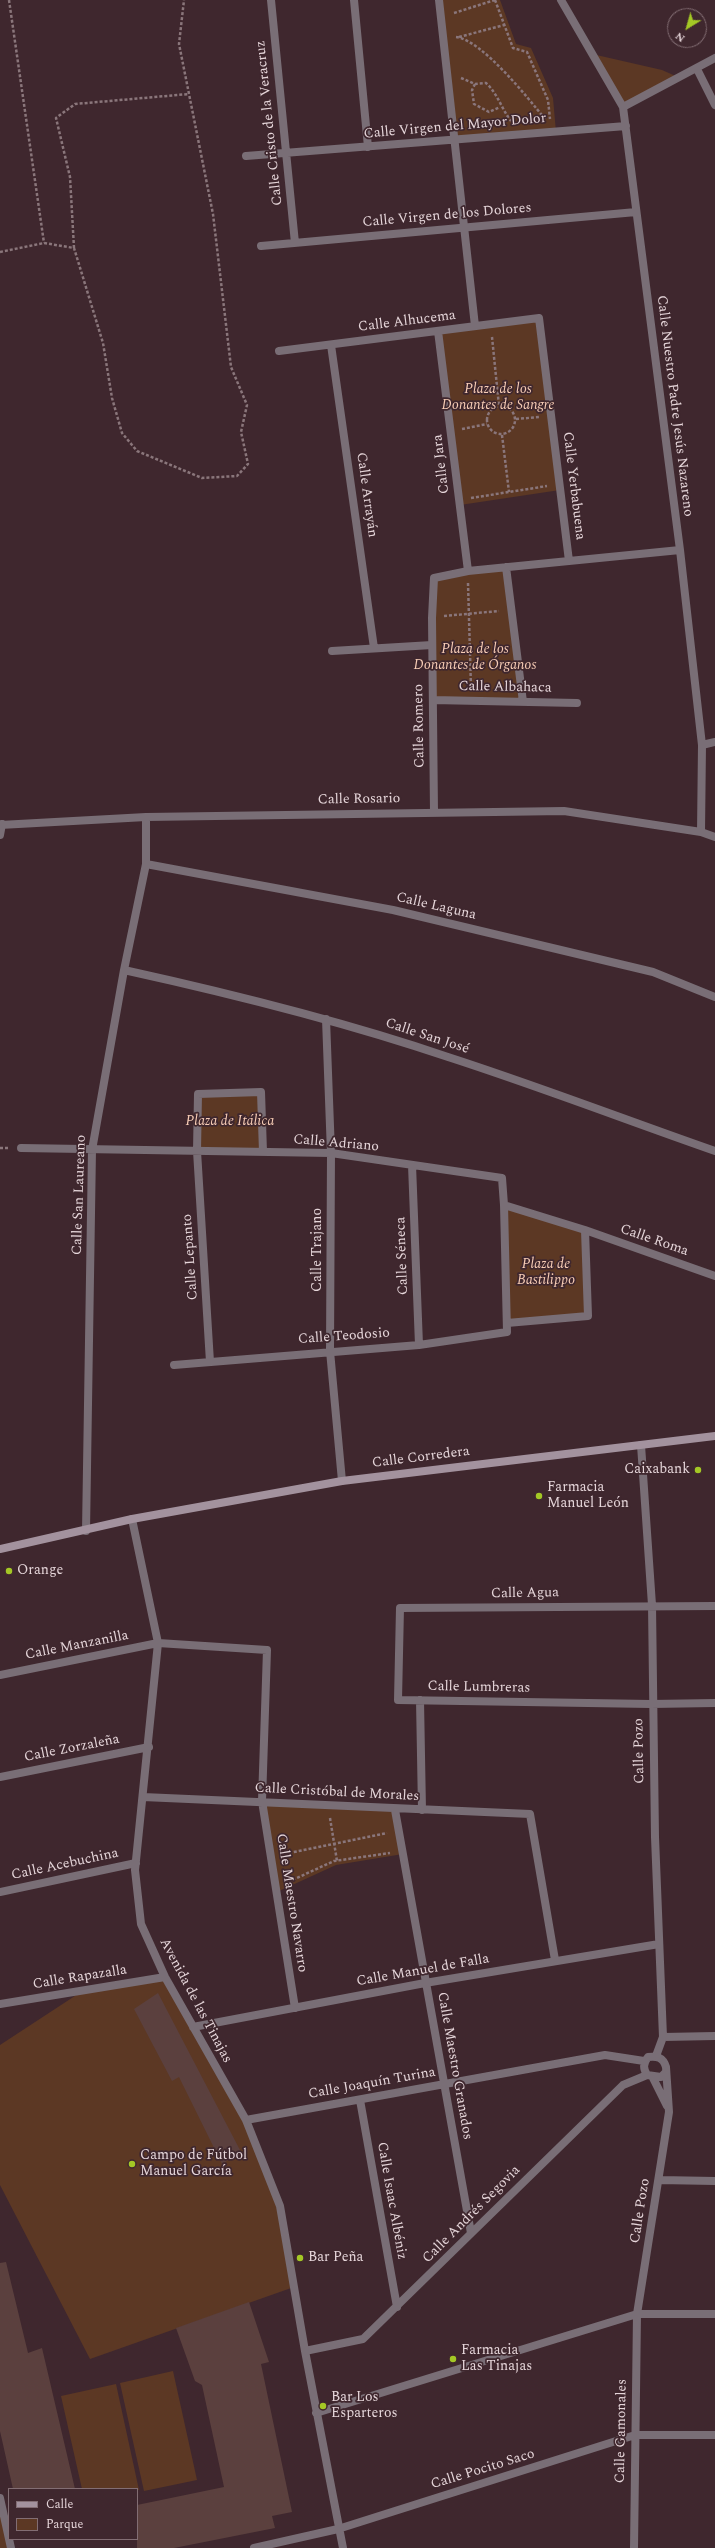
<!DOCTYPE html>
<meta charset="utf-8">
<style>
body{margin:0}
#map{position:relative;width:715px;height:2548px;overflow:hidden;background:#3f272e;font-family:Spectral,serif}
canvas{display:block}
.legend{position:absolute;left:8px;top:2488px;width:130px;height:52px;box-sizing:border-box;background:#3f272e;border:1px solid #826d73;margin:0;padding:5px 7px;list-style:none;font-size:12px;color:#e6d6da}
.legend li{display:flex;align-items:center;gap:8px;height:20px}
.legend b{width:20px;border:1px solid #826d73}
.north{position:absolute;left:667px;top:8px;width:40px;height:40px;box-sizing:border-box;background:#3f272e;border:1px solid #826d73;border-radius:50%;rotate:217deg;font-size:11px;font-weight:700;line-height:16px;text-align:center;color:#e6d6da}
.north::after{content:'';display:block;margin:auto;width:14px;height:18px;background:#a4c825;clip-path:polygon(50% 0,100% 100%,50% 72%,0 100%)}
</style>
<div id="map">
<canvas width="715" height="2548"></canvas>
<ul class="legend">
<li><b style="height:5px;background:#a3929e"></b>Calle</li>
<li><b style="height:11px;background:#5c3824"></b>Parque</li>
</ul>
<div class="north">N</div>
</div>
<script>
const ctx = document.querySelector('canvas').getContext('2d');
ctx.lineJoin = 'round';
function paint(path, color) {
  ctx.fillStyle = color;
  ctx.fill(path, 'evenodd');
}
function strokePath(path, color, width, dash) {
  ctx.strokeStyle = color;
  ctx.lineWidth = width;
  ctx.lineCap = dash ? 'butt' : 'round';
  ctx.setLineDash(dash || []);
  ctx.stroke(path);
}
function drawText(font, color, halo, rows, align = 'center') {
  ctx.font = font + ' Spectral,serif';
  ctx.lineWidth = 3.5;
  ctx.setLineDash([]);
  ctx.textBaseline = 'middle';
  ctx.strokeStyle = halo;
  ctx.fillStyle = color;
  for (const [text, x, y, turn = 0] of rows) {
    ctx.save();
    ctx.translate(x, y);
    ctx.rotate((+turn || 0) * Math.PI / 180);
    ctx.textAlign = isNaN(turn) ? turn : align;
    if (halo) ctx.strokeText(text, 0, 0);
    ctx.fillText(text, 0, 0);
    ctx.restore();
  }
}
const green = new Path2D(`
 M439,0h61l16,44 15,4 22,50 3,34 -102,8z
 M592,54l70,16 18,8 -57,29z
 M539,318l21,172 -100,15 -22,-174z
 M506,567l17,135 -90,-2 1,-122z
 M261,1092l2,60 -66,-1 1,-57z
 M504,1205l81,25 3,86 -81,7z
 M262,1801l133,9 8,44 -67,11 -59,27z
 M165,1977l81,144 34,85 14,81 -204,72 -90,-174v-140l84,-55z
 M173,2371l24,109 -53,11 -24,-108z
 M116,2384l23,106 -57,-1 -21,-93z
 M0,2498l11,50h-11z`);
const building = new Path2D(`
 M158,1993l83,159 -19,12 -43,-87 -7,4 -38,-72z
 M6,2262l22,91 14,-5 33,141h-62l-13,-58v-168z
 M249,2302l20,60 -8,2 31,148 -20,4 3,12 -101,20h-37v-43l87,-18 -22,-102 -7,-4 -19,-53z`);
const path = new Path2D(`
 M9,0l35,243
 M495,0l18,48 14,4 21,48 2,19
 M454,13l41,-13
 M456,37c26,3 72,61 89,82
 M459,37l45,-12
 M461,78l14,6 11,-1c12,11 15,25 25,38
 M475,84l-3,6 2,14 15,8 11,-5
 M74,248l-4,-71 -14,-59 19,-14 114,-10
 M0,252l44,-9 30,5 29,95 9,55 10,35 15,18 65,27 35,-2 11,-12 -7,-32 6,-27 -16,-38 -18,-153 -34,-170 5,-44
 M492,337l7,69
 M487 420a14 14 0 1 1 28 0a14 14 0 1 1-28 0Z
 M516,419l23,-2
 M462,429l25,-5
 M502,435l7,57
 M471,498l76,-12
 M468,583l3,105
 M444,616l55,-5
 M0,1148h8
 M330,1818l7,43
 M284,1854l103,-21
 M288,1882l46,-21 56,-8`);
const street = new Path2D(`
 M271,0l24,243
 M354,0l14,147
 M439,0l36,326
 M561,0l62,107 57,443 22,195 -1,87
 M697,69l18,36
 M623,107l92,-49
 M246,156l380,-30
 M261,246l375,-34
 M438,331l30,240
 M331,345l43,303
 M279,351l260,-33 30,243
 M506,567l17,135
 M332,651l100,-6
 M433,700l144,3
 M702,745l13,-3
 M434,812l-2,-194 2,-40 34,-7 212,-21
 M0,825l146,-8 418,-6 137,21 14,5
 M0,835l2,-11
 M146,864l247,46 260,62 62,25
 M124,970c109,24 218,51 324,87 90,29 178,63 267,94
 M326,1019l5,134 -1,198 12,130
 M21,1148l310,5 171,25 2,27
 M412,1165l7,180
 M585,1230l130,46
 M210,1362l-13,-211 1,-57 63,-2 2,60
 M174,1365l245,-20 88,-13 -3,-127 81,25 3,86 -81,7
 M641,1445l11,160 3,232 8,200 -7,19
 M132,1519l26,124 -23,227 6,54 24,53 81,143 34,86 25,145 38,197
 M86,1531l6,-381 32,-180 22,-106v-47
 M715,1606l-315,2 -2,92 253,4 64,-1
 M0,1675l158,-32 109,7 -5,151 33,207
 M420,1700l2,110
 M0,1777l149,-30
 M143,1797l387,17 25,146
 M395,1810l76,423
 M0,1892l136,-29
 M0,2004l165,-27
 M193,2027l232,-44 234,-39
 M663,2037l52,-1
 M653,2078l14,28
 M360,2100l37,207
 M246,2120l359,-65 39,6
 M659,2180l56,1
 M305,2351l58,-12 260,-254 24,-10
 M316,2413l321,-99h78
 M0,2498l11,50
 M254,2548l84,-19 297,-94h80
 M634,2548l3,-234 32,-202 -3,-45c-3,-10 -9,-11 -18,-10 -5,7 -5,11 -1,18l14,2 5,-5`);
const secondary = new Path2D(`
 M0,1549l132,-30 210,-38 373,-45`);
const markers = [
 [698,1470,4,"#a4c825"],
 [539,1496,4,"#a4c825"],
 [9,1571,4,"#a4c825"],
 [132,2164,4,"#a4c825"],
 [300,2258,4,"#a4c825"],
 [453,2359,4,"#a4c825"],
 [323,2406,4,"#a4c825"]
];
const streetNames = [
 ["Calle Cristo de la Veracruz",270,123,-96],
 ["Calle Virgen del Mayor Dolor",455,127,-5],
 ["Calle Virgen de los Dolores",447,216,-5],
 ["Calle Alhucema",407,322,-7],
 ["Calle Nuestro Padre Jesús Nazareno",674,406,83],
 ["Calle Jara",442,464,-97],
 ["Calle Yerbabuena",573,486,83],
 ["Calle Arrayán",366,495,82],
 ["Calle Albahaca",505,688,1],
 ["Calle Romero",420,726,-91],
 ["Calle Rosario",359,800,-1],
 ["Calle Laguna",436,907,13],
 ["Calle San José",427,1037,18],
 ["Calle Adriano",336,1144,5],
 ["Calle San Laureano",80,1195,-88],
 ["Calle Roma",654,1241,19],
 ["Calle Trajano",318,1250,-90],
 ["Calle Séneca",403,1256,-92],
 ["Calle Lepanto",191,1257,-94],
 ["Calle Teodosio",344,1337,-4],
 ["Calle Corredera",421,1458,-7],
 ["Calle Agua",525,1594,-1],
 ["Calle Manzanilla",77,1646,-11],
 ["Calle Lumbreras",479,1688,1],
 ["Calle Zorzaleña",72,1749,-11],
 ["Calle Pozo",640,1751,-91],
 ["Calle Cristóbal de Morales",337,1793,3],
 ["Calle Acebuchina",65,1865,-12],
 ["Calle Maestro Navarro",291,1903,81],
 ["Calle Manuel de Falla",423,1971,-10],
 ["Calle Rapazalla",80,1978,-9],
 ["Avenida de las Tinajas",195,2001,62],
 ["Calle Maestro Granados",454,2066,80],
 ["Calle Joaquín Turina",372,2084,-10],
 ["Calle Isaac Albéniz",391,2201,80],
 ["Calle Pozo",641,2211,-81],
 ["Calle Andrés Segovia",472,2215,-45],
 ["Calle Gamonales",622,2431,-89],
 ["Calle Pocito Saco",483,2470,-17]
];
const parkNames = [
 ["Plaza de los",498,390],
 ["Donantes de Sangre",498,406],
 ["Plaza de los",475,650],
 ["Donantes de Órganos",475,666],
 ["Plaza de Itálica",230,1122],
 ["Plaza de",546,1265],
 ["Bastilippo",546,1281]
];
const poiNames = [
 ["Caixabank",690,1470,"right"],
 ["Farmacia",547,1488],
 ["Manuel León",547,1504],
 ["Orange",17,1571],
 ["Campo de Fútbol",140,2156],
 ["Manuel García",140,2172],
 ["Bar Peña",308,2258],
 ["Farmacia",461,2351],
 ["Las Tinajas",461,2367],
 ["Bar Los",331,2398],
 ["Esparteros",331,2414]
];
paint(green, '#5c3824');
paint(building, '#5b403e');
strokePath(path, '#8a767b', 2.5, [3, 2]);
strokePath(street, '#796e76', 8);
strokePath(secondary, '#a3929e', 8);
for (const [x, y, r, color] of markers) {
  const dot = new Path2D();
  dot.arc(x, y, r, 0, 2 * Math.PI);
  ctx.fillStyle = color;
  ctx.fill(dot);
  strokePath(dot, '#3f272e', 1.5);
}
drawText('14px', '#e6d6da', '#3f272e', streetNames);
drawText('italic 14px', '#f8cdb6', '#3f272e', parkNames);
drawText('14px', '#e6d6da', '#3f272e', poiNames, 'left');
</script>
